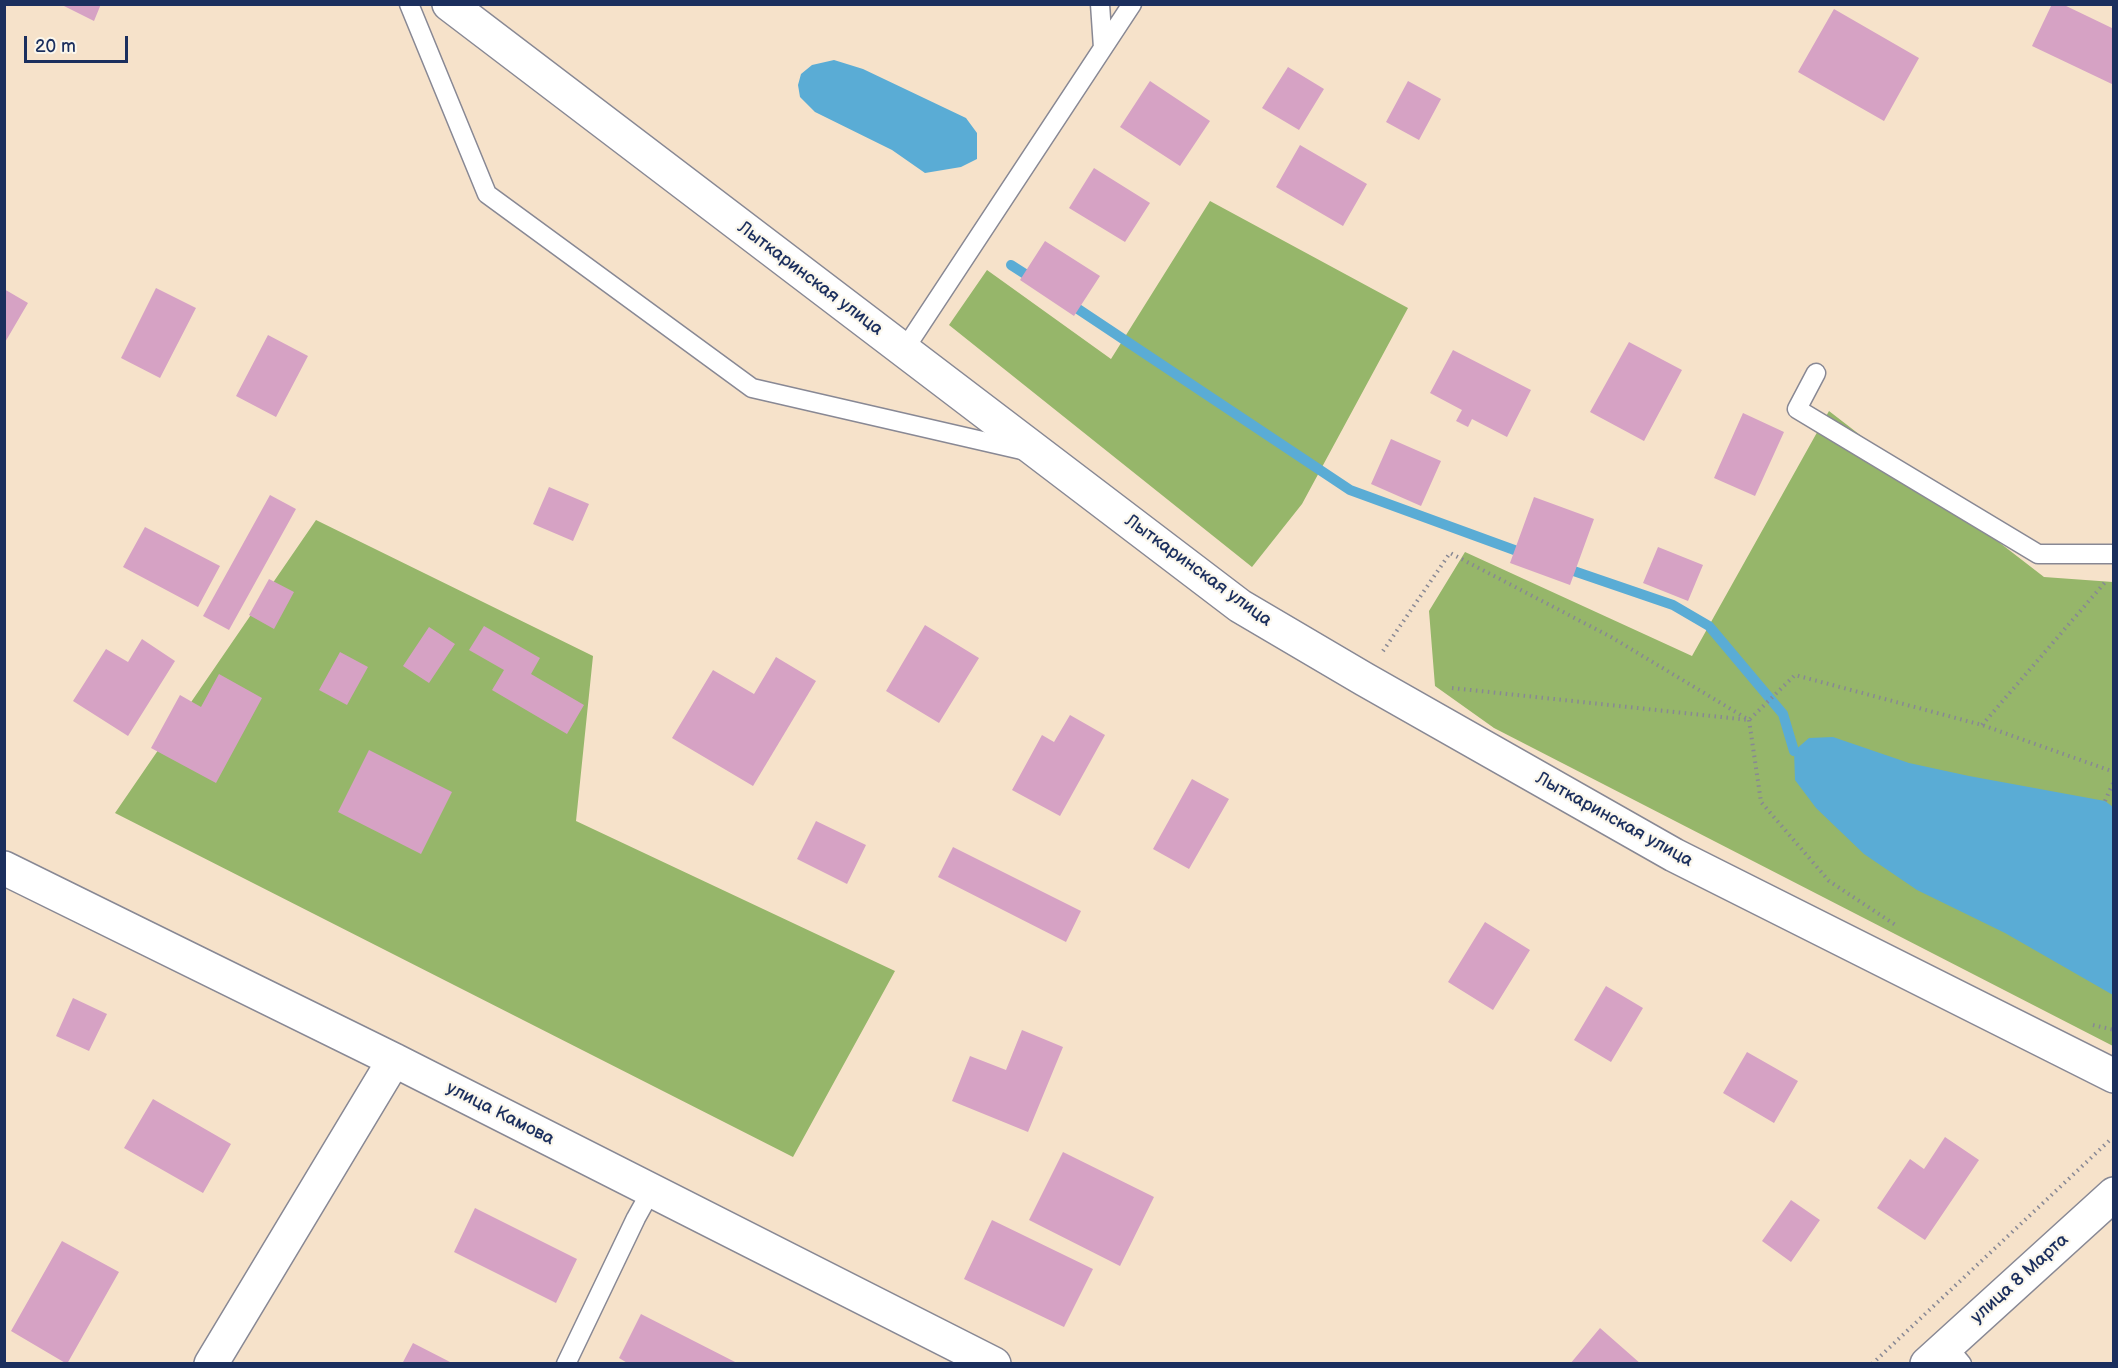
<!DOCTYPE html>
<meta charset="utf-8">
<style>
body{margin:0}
#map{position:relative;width:2118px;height:1368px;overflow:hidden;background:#f6e2ca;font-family:"Balsamiq Sans",sans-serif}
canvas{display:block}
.frame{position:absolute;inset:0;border:6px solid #1b2f5e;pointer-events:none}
.scale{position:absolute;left:24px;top:36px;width:104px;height:27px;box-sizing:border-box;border:3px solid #1b2f5e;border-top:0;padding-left:8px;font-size:18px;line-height:21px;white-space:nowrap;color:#1b2f5e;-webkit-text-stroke:4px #fbf7ec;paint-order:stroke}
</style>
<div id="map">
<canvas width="2118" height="1368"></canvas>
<div class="frame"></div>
<div class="scale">20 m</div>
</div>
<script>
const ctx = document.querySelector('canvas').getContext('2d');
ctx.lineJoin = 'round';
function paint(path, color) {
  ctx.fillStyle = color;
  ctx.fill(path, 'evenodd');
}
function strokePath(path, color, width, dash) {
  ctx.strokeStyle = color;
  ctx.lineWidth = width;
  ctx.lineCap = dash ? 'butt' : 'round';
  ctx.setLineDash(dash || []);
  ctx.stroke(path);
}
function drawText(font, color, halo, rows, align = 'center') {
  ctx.font = font + ' "Balsamiq Sans",sans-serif';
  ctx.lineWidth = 4.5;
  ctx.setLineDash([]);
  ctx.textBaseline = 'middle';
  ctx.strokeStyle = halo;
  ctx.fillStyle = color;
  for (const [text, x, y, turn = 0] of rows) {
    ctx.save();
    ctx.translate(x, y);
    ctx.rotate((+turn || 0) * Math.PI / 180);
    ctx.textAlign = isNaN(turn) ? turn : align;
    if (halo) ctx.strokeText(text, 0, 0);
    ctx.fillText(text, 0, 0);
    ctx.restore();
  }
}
const forest = new Path2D(`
 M1210,201l198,107 -106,196 -50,63 -303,-242 38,-55 124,89z
 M1829,411l215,166 69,5v464l-619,-318 -59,-42 -6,-75 36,-59 227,104z
 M316,520l277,136 -17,165 319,150 -102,186 -678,-344z`);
const water = new Path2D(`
 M834,60l29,9 103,49 11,15v26l-16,8 -36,6 -33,-23 -77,-38 -15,-15 -2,-12 3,-11 11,-9z
 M1833,737l76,26 60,13 136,25 8,6v188l-108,-62 -88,-43 -53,-36 -48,-46 -21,-28 -1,-29 15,-13z`);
const stream = new Path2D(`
 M1011,265l25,16
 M1066,301l284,189 178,65
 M1562,567l111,38 36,21 74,88 11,37`);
const building = new Path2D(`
 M60,4h41l-7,17z
 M2052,4h10l52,25v56l-82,-39z
 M1834,9l85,49 -35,63 -86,-49z
 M1288,67l36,22 -25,41 -37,-22z
 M1150,81l60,40 -30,45 -60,-39z
 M1408,81l33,18 -22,41 -33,-18z
 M1300,145l67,39 -24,42 -67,-39z
 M1094,168l56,35 -25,39 -56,-34z
 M1045,241l55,35 -26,40 -54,-36z
 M156,288l40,20 -36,70 -39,-20z
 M4,289l24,14 -24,41z
 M268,335l40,21 -32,61 -40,-21z
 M1629,342l53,28 -38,71 -54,-29z
 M1453,350l78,40 -24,47 -35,-18 -4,8 -12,-6 6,-11 -32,-17z
 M1743,413l41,19 -29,64 -41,-18z
 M1391,439l50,22 -20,45 -50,-22z
 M549,487l40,17 -16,37 -40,-17z
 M270,495l26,14 -67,121 -26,-14z
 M1534,497l60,22 -24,66 -60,-22z
 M145,527l75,39 -22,41 -75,-40z
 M1658,547l45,18 -15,36 -45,-18z
 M269,579l25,13 -20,37 -25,-14z
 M925,625l54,33 -40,65 -53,-32z
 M484,626l56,32 -9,16 53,31 -17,29 -75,-44 12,-20 -35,-20z
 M429,627l26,17 -26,39 -26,-17z
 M142,639l33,22 -47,75 -55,-35 33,-52 22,13z
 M340,652l28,15 -21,38 -28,-15z
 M776,657l40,24 -63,105 -81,-48 41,-68 41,24z
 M219,674l43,24 -46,85 -65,-35 29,-53 21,12z
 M1070,715l35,20 -45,81 -48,-26 30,-55 12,7z
 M369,750l83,42 -31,62 -83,-42z
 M1192,779l37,20 -40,70 -36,-20z
 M816,821l50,24 -19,39 -50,-25z
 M953,847l128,64 -15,31 -128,-65z
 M1485,922l45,28 -37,60 -45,-28z
 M1606,986l37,22 -32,54 -37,-22z
 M73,998l34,16 -18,37 -33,-15z
 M1022,1030l41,17 -35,85 -76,-31 18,-45 36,14z
 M1747,1052l51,29 -24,42 -51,-30z
 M153,1099l78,45 -28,49 -79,-45z
 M1945,1137l34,23 -54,80 -48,-32 33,-49 14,10z
 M1063,1152l91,45 -34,69 -91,-46z
 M1791,1200l29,20 -29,42 -29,-21z
 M475,1208l102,51 -21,44 -102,-51z
 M992,1220l101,49 -29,58 -100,-48z
 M62,1241l57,31 -52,92 -56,-33z
 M641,1314l98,50h-110l-10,-6z
 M1600,1328l41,36h-71z
 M413,1343l41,21h-52z`);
const path = new Path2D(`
 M1383,651l67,-98 161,84 138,83
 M1452,688l297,32 46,-45 187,50 132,47
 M1749,720l12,82 68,79 68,45
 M1982,725l125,-145
 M2105,801l9,-20
 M2093,1025l21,5
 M1872,1364l239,-225`);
const lane = new Path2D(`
 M409,4l78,190 265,194 274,63
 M1100,4l3,44
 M904,350l228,-346
 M1816,373l-19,36 241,145h76
 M1947,1346l15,18
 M566,1364l70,-146 15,-27`);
const street = new Path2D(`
 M449,4l791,602 124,73 310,176 440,221
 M4,868l390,192 600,304
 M211,1364l183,-304`);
const secondary = new Path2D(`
 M1927,1364l187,-170`);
const streetNames = [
 ["Лыткаринская улица",810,279,37],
 ["Лыткаринская улица",1198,571,36],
 ["Лыткаринская улица",1614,820,29],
 ["улица Камова",500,1114,27],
 ["улица 8 Марта",2020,1279,-42]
];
paint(forest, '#96b66a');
paint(water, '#5aacd5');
strokePath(stream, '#5aacd5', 10);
paint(building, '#d6a2c4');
strokePath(lane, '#888894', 21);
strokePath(street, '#888894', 36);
strokePath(secondary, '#888894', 36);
strokePath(path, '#888894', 4, [1.5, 4.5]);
strokePath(lane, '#fff', 18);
strokePath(street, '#fff', 33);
strokePath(secondary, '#fff', 33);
drawText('18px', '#1b2f5e', '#fbf7ec', streetNames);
</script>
